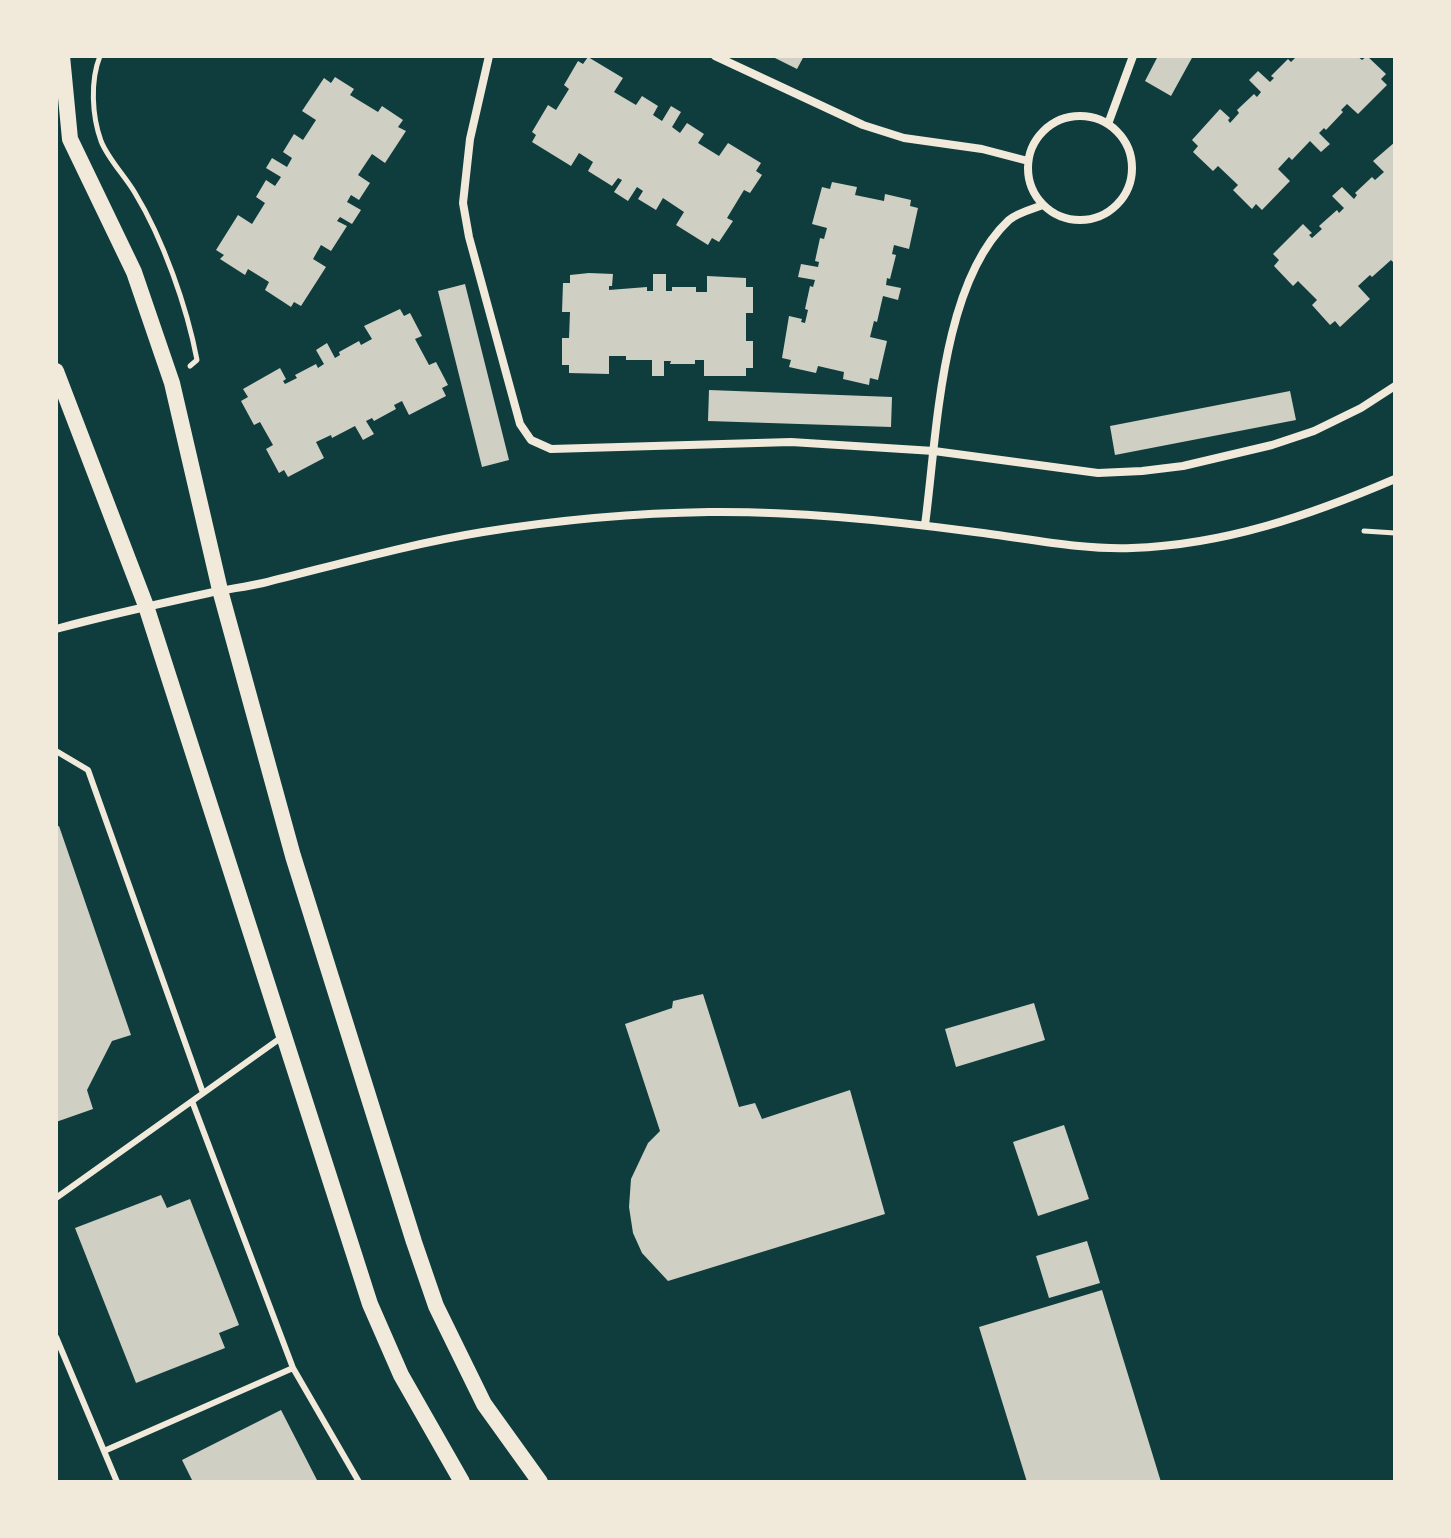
<!DOCTYPE html>
<style>
body{margin:0}
#map{position:relative;width:1451px;height:1538px;overflow:hidden;background:#0f3d3e;font-family:"Golos Text",sans-serif}
canvas{display:block}
.frame{position:absolute;inset:0;border:58px solid #f1e9da;pointer-events:none}
</style>
<div id="map">
<canvas width="1451" height="1538"></canvas>
<div class="frame"></div>
</div>
<script>
const ctx = document.querySelector('canvas').getContext('2d');
ctx.lineJoin = 'round';
function paint(path, color) {
  ctx.fillStyle = color;
  ctx.fill(path, 'evenodd');
}
function strokePath(path, color, width, dash) {
  ctx.strokeStyle = color;
  ctx.lineWidth = width;
  ctx.lineCap = dash ? 'butt' : 'round';
  ctx.setLineDash(dash || []);
  ctx.stroke(path);
}
const building = new Path2D(`
 M771,56h33l-7,13z
 M1158,56h35l-22,40 -26,-15z
 M1297,56h60l5,4 5,-4 19,18 -5,5 6,6 -29,29 -11,-10 -6,6 2,2 -17,18 -2,-2 -5,5 11,11 -9,8 -11,-11 -18,19 -3,-3 -11,12 12,12 -28,29 -6,-6 -4,5 -19,-19 5,-5 -20,-19 -5,5 -20,-19 5,-6 -6,-6 28,-31 10,9 -2,2 2,3 9,-10 -2,-3 17,-16 3,3 4,-5 -12,-12 9,-9 12,11 4,-4 -3,-2 17,-17 3,3z
 M588,57l35,21 -9,14 22,13 6,-9 16,10 -5,9 9,6 9,-15 10,6 -9,15 8,6 7,-10 17,11 -6,9 21,13 9,-13 33,20 -5,8 6,4 -12,18 -6,-3 -17,28 6,3 -14,21 -7,-4 -4,7 -32,-20 8,-13 -21,-14 -7,12 -18,-11 5,-8 -6,-4 -9,14 -14,-9 8,-12 -4,-2 -6,8 -24,-15 5,-9 -14,-9 -8,13 -39,-24 4,-7 -4,-3 16,-27 8,5 13,-21 -5,-4 14,-24 5,3z
 M335,77l19,12 -4,6 28,17 4,-6 21,14 -5,7 8,4 -21,32 -13,-9 -14,21 12,8 -11,17 -8,-5 -4,7 14,8 -9,14 -12,-7 -3,4 10,5 -16,25 -10,-6 -8,14 13,8 -25,39 -7,-4 -3,5 -26,-17 4,-8 -21,-13 -3,6 -25,-16 4,-4 -8,-5 22,-35 14,9 13,-21 -9,-6 10,-17 9,6 6,-9 -15,-9 6,-10 15,9 5,-9 -9,-6 11,-18 9,6 13,-20 -14,-9 22,-33 7,5z
 M1395,142v122l-4,-4 -19,17 -2,-2 -12,11 12,13 -30,28 -5,-6 -5,4 -18,-20 5,-5 -19,-19 -5,5 -19,-20 5,-6 -6,-6 30,-30 9,9 -3,2 3,3 10,-9 -3,-3 18,-16 2,3 5,-5 -12,-12 10,-9 12,12 3,-4 -2,-2 17,-16 3,3 9,-8 -11,-11z
 M832,182l25,5 -2,8 29,6 1,-7 26,6 -1,6 8,2 -9,41 -15,-4 -2,9 4,1 -6,24 -3,-1 -1,7 15,3 -3,12 -15,-4 -6,26 -3,-1 -4,16 17,4 -9,39 -8,-2 -1,7 -26,-6 1,-7 -26,-6 -2,7 -27,-6 2,-7 -9,-2 7,-42 13,3 -1,3 4,1 3,-13 -3,-1 5,-23 3,1 2,-7 -17,-3 3,-13 17,3 1,-5 -4,-1 5,-23 4,1 3,-11 -15,-4 10,-37 8,2z
 M589,273l24,1 -1,12h-3v4l38,-3v4h6v-17h13v17h6v-4h24v5h11v-16l39,2v9h7v26h-7v28h7v27h-7v8h-42v-16h-9v4h-25l1,-3h-7v15h-12v-16h-26v-4h-17v18l-40,-1v-8h-7v-27h7l1,-26h-8l1,-29h7v-8z
 M465,284l44,176 -27,7 -44,-176z
 M400,309l4,7 6,-3 12,23 -7,3 14,26 7,-3 12,23 -6,3 4,8 -37,19 -7,-14 -8,4 2,4 -22,12 -2,-3 -6,3 8,13 -11,6 -8,-14 -23,12 -1,-3 -15,7 8,16 -36,19 -4,-7 -5,3 -13,-24 7,-4 -13,-23 -6,3 -13,-24 7,-4 -5,-8 37,-21 6,11 -3,2 2,3 12,-6 -2,-3 21,-11 2,4 6,-4 -8,-14 11,-7 8,15 5,-3 -1,-3 20,-11 2,4 11,-6 -8,-13z
 M709,390l183,7 -1,30 -183,-6z
 M1290,391l6,29 -181,35 -5,-29z
 M59,826l72,209 -19,6 -25,49 6,19 -37,13v-295z
 M703,994l36,113 16,-4 7,16 88,-29 35,124 -217,67 -26,-28 -9,-20 -4,-26 2,-28 17,-36 12,-12 -35,-107 47,-16 1,-7z
 M1034,1003l11,37 -89,27 -11,-38z
 M1064,1125l25,74 -51,17 -25,-74z
 M161,1195l6,13 23,-9 49,126 -20,8 6,15 -89,35 -61,-155z
 M1087,1241l13,42 -51,15 -13,-42z
 M1102,1290l59,192h-134l-48,-155z
 M281,1410l37,72h-125l-11,-22z`);
const path = new Path2D(`
 M100,56c-10,25 -8,60 1,85 7,18 24,35 34,52 28,46 52,114 62,167l-7,6
 M1364,531l31,2`);
const service = new Path2D(`
 M56,751l32,19 115,323
 M192,1101l101,267 66,114
 M56,1198l226,-161
 M56,1337l61,145
 M104,1451l189,-83`);
const minor = new Path2D(`
 M489,56l-19,83 -7,64 6,34 51,187 11,16 20,9 240,-7 143,9 164,22 44,-2 41,-5 89,-21 42,-14 47,-23 34,-22
 M715,56l148,69 41,13 78,11 46,12
 M1028 168a52 52 0 1 1 104 0a52 52 0 1 1-104 0Z
 M1108,124l25,-68
 M925,525c12,-89 15,-241 84,-305 8,-7 23,-11 34,-15
 M56,629c51,-14 102,-25 153,-36 18,-4 37,-6 54,-10 73,-18 146,-39 220,-51 75,-12 151,-19 226,-20 88,-1 178,8 266,20 51,6 105,18 157,16 92,-3 179,-33 263,-69`);
const secondary = new Path2D(`
 M62,56l8,83 64,133 38,111 48,207 73,266 121,386 22,64 48,98 56,78
 M56,371l90,235 224,698 31,71 61,107`);
paint(building, '#cfcfc3');
strokePath(path, '#f1e9da', 5);
strokePath(service, '#f1e9da', 6);
strokePath(minor, '#f1e9da', 8);
strokePath(secondary, '#f1e9da', 16);
</script>
